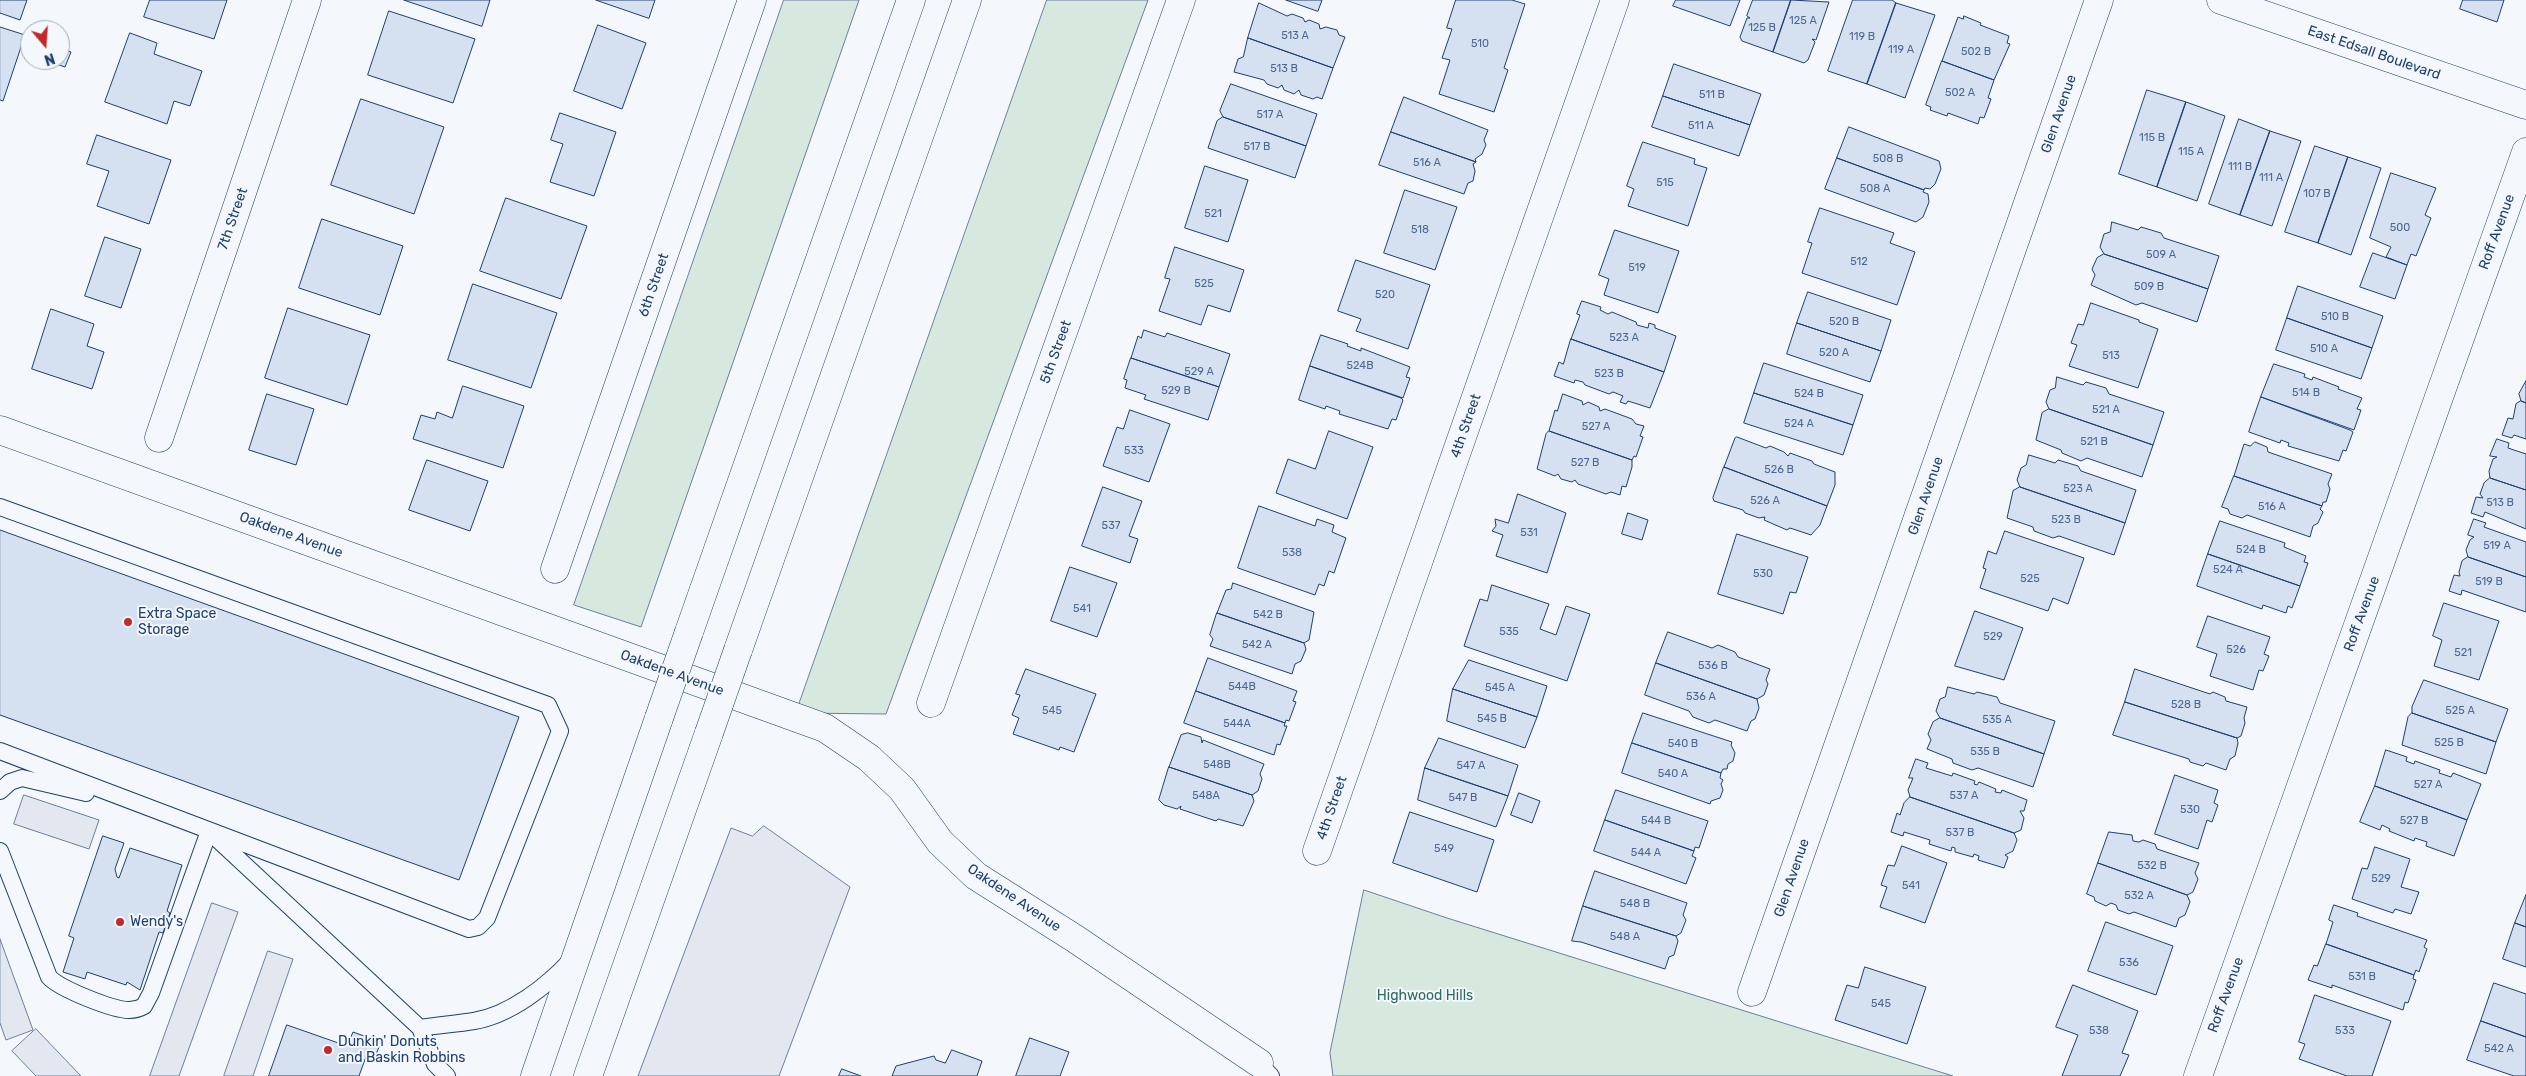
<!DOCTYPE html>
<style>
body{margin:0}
#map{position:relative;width:2526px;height:1076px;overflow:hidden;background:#f4f7fb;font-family:Rubik,sans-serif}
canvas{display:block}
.north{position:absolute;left:20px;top:20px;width:50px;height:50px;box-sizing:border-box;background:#f4f7fb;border:1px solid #9eadc5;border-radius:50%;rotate:162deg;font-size:14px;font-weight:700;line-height:20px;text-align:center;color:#1d3f73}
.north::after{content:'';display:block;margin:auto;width:18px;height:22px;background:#c62828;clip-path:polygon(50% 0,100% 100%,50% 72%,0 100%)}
</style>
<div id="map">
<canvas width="2526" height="1076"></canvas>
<div class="north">N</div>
</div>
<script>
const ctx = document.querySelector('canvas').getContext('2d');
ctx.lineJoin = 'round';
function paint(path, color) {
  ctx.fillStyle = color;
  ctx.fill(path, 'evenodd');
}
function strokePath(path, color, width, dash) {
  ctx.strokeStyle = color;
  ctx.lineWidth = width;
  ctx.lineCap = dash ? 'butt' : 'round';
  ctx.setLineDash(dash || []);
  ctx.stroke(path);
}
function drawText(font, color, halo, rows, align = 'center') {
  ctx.font = font + ' Rubik,sans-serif';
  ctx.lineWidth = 4;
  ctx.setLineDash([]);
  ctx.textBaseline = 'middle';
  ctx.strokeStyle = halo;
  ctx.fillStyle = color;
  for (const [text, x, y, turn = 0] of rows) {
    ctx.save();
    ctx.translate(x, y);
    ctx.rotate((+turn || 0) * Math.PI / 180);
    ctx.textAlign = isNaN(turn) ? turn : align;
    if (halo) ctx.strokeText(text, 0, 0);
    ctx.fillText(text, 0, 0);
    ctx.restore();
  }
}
const green = new Path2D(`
 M784,0h75l-218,627 -67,-22z
 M1047,0h101l-262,714 -90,-1z
 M1364,890l83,28 506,158h-620l-3,-23z`);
const parking = new Path2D(`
 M24,795l75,25 -10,29 -75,-25z
 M764,826l86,61 -71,189h-141l93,-248 21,8z
 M212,903l26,9 -59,164h-29z
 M0,939l33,91 -27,10 -6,-17z
 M268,951l25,8 -40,117h-29z
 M36,1029l45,47h-45l-24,-25z`);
const building = new Path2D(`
 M0,0h27l-7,20 -20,-7z
 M150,0h77l-13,39 -70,-22z
 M404,0h86l-8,26z
 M596,0h59l-6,18z
 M1286,0h36l-4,11z
 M1456,0h56l13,4 -21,64 4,2 -14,42 -55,-18 11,-34 -8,-2 10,-29 -5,-1z
 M1676,0h64l-10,26 -57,-20z
 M1753,0h38l-18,52 -31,-11 -2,-4 7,-19h3l-3,-2z
 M1791,0l38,2 -13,38 -4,-1 3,3 -7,18 -4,3 -31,-11z
 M1853,0h39l4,3 -29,81 -39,-13z
 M2463,0h41l-7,22 -37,-13z
 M1259,3l28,13 5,-2 11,4 2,4 4,-2 10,4 1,5 6,-2 11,3 2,5 6,2 -12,31 -85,-30z
 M1896,3l39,12 -30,83 -38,-14z
 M389,11l86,28 -22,64 -85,-28z
 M1964,16l17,7 -1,2 29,11 -2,7 3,1 -16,36 -52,-19 16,-44 5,2z
 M598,25l48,18 -24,66 -48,-18z
 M0,27l25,8 -22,66 -3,-1z
 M130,33l27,10 -3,11 48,17 -12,35 -16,-5 -7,23 -62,-22z
 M1248,38l85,30 -11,31 -5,-2 -4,2 -12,-4 -2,-5 -5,4 -10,-4 -2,-5 -4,3 -11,-4 -3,-4 -30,-8 4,-13 5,-2z
 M60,48l11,4 -6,15 -17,-6 12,-1z
 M1942,61l52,19 -6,18 3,1 -7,19 -4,-1 -2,7 -30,-11 -1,3 -17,-6 1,-3 -5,-2z
 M1674,64l87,30 -11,31 -87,-29z
 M1231,84l86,30 -11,32 -83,-29 -3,-6z
 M2147,90l39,12 -29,85 -38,-13z
 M1663,96l87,29 -11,31 -87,-29z
 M1404,97l84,33 -4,10 2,5 -4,9 -7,5 1,3 -85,-30z
 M361,99l83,28 -30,87 -83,-29z
 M2186,102l39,14 -28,85 -40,-14z
 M560,113l56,19 -22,64 -44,-14 13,-38 -12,-4z
 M1223,117l83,29 -11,32 -87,-30 9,-27z
 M2239,119l31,12 -30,84 -31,-11z
 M1849,127l90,34 2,8 -6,15 -5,5 -5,-1 -1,2 -87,-32z
 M2270,131l31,10 -29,85 -32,-11z
 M1391,132l85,30 -3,2 2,7 -2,10 -5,2 -4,11 -85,-29z
 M97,135l74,25 -22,64 -52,-18 12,-35 -22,-7z
 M1643,142l52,17 -1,5 13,4 -19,58 -60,-20 6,-17 -7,-3z
 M2315,146l33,11 -30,86 -33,-11z
 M2348,157l33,11 -30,87 -33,-12z
 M1837,158l87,32 -1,2 5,2 1,8 -6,15 -7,5 -91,-33z
 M1205,166l43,14 -20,62 -43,-14z
 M2391,173l45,15 -11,27 6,3 -15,38 -5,-2 -4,11 -21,-8 5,-10 -21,-9z
 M1405,190l52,17 -22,63 -51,-17z
 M506,198l81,28 -26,73 -81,-28z
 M1820,208l74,25 -4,10 25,9 -18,53 -95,-32 10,-30 -4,-1z
 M322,219l81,27 -23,69 -81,-27z
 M2112,222l26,8 3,-3 20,6 3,5 55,18 -11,33 -104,-35 -4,-7 4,-13 6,-2z
 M1615,230l64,21 -21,62 -54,-18 5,-16 -10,-4z
 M105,237l36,12 -20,59 -36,-12z
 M1175,247l69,23 -14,42 -22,-7 -7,20 -42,-14 11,-32 -5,-1z
 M2373,253l34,12 -12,34 -35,-12z
 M2104,254l104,35 -11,33 -55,-19 -6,2 -45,-20 4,-10 -3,-6 5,-11z
 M1356,260l74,25 -22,64 -52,-18 5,-12 -23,-8z
 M473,284l84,29 -26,75 -83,-28z
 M2298,286l85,30 -11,32 -85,-30z
 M1808,292l83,28 -10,31 -84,-28z
 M1582,301l19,6 -1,3 8,4 4,-2 24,10 1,3 11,3 1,-5 6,2v3l21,8 -12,36 -93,-33 9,-24 -3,-1z
 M2091,303l48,17v2l19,7 -20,59 -69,-22 8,-21 -6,-2 7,-19 5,1z
 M288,308l82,27 -23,70 -82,-27z
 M51,309l43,15 -7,22 17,6 -12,37 -60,-20z
 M2287,318l85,30 -11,31 -85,-29z
 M1797,323l84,28 -11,31 -83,-28z
 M1144,330l21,7 2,-4 63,21 -11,33 -88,-29 7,-22 3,2z
 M1321,335l27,9 -1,2 14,5v-3l49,19 -4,10 4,1 -7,20 -93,-32z
 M1571,339l93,33 -14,36 -22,-7 -2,3 -6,-2 3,-6 -10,-4 -4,2 -24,-9 -2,-3 -8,-2 -1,3 -20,-7 5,-14 4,2z
 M1131,358l88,29 -11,33 -64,-21 2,-4 -21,-7 2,-8 -3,-1z
 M1764,363l99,32 -10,30 -99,-32z
 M2274,364l31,10 -1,3 8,3 1,-3 26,10 -1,2 24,9 -5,11 4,1 -7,20 -93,-33z
 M1310,366l91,32 2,2 -7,20 -4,-1 -4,10 -49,-15 1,-3 -14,-5 -1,3 -26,-9z
 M2057,377l26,8 3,-3 20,6 3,6 55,18 -11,33 -104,-36 -3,-7 4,-12 5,-2z
 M2526,381v22l-5,-2 -2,-7z
 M463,386l61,20 -21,62 -90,-29 8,-24 14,4 2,-7 15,6z
 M1754,393l99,32 -10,30 -99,-32z
 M267,394l47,15 -18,56 -47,-15z
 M1563,394l19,7 1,4 5,-3 11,5 1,4 5,-2 27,10 4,5 8,2 -4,10 3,1 -7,20 -2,-1 -2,4 -83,-29 6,-21 2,1z
 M2261,397l89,33 3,2 -7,19 -3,-1 -4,11 -51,-15 1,-3 -8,-3 -1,3 -31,-11z
 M2521,401l5,2v36l-12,-4 -2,3 -10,-3 6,-17 5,1 3,-15z
 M2049,409l104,36 -11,32 -55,-19 -6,3 -19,-8 -1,-3 -25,-10 6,-27z
 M1130,410l40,14 -21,58 -46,-16 14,-39 6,2z
 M1329,431l44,16 -26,72 -71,-26 12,-34 27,10z
 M1549,431l83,29v7l-6,20 -4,-1 -2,9 -9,-3 -5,2 -28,-10 -3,-4 -3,2 -11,-3 -3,-5 -3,2 -18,-7 9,-35z
 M1737,437l29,11 4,-2 14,6 4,4 2,-3 22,8 2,3 21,8v13l-8,21 -103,-39 11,-29z
 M2497,439l12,4 -1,5 18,6v36l-36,-12 -1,-7 4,-12 4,-2 -7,-1z
 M2255,442l12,5 1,5 64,22 -4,10 2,5 -4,13h-3l-1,4 -88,-30 10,-32 6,2z
 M2029,455l26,8 3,-3 20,6 3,5 55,19 -11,33 -105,-36 -3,-7 4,-12 5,-3z
 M427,460l61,21 -18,50 -61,-21z
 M1724,467l103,39 -7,19 -9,10 -21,-7 -3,2 -23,-10 1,-3 -6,1 -14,-5 -2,-3 -29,-9 -1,-3z
 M2234,476l88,30 -2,3 3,3 -5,11 -5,3 -3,11 -63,-22 -5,3 -12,-4 -2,-5 -6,-2z
 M2490,478l36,12v39l-41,-17 -2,5 -12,-4 5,-16 7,1 -3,-4 4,-11z
 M1103,487l39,14 -13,35 9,3 -8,24 -48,-17z
 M2020,487l105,36 -11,32 -55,-19 -6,2 -19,-7 -1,-4 -26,-9 6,-27z
 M1518,494l48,19 -19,60 -51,-17 7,-21 -11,-4 4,-5 -1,-7 13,4z
 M1259,506l56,20 2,-7 17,6 -2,7 14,6 -12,35 -5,-2 -5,15 -5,-2 -4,11 -77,-27z
 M1628,513l20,7 -6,20 -20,-6z
 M2474,519l12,4 -2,4 42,15v35l-58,-20 -2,-7 4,-10 4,-3 -6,-2z
 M2220,521l65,22 -1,4 22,9 -2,6 4,1 -8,23 -92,-32z
 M0,530l519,187 -60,163 -459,-165z
 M2005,531l79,27 -16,46 -15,-6 -5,13 -68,-23 6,-19 -3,-1 5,-17 8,3z
 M1737,534l71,23 -12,36 -6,-1 -7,22 -65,-20z
 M2208,554l92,32 -8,22 -4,-2 -2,7 -23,-8 -1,4 -65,-23z
 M2468,557l58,20v35l-64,-22 -1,5 -12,-4 5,-16 6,1 -1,-4 3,-11z
 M1070,567l47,16 -20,54 -46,-16z
 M1233,583l81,29 -5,28 -5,3 -87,-30 9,-23 5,-1z
 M1492,585l57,19 -9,25 16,6 10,-29 24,8 -23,67 -103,-35 16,-47 7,2z
 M2444,603l55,18 -20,59 -45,-14 8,-26 -9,-4z
 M1975,611l48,17 -19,52 -49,-14z
 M1217,613l87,30 2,6 -5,12 -6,3 -3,10 -82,-28 3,-7 -3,-4z
 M2208,616l62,21 -6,17 5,2 -6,15 -4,-1 -6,20 -43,-14 7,-22 -20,-7z
 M1668,632l44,16 6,-3 17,7 3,5 32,12 -4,11 2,4 -4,11 -7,4 -101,-36z
 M1208,658l89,33 -4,10 3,1 -7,19 -3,-1 -1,3 -89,-32z
 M1469,660l78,26 -10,31 -84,-28z
 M1656,663l101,36 2,9 -4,11 -4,2 -4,10 -32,-11 -6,3 -16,-6 -4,-6 -44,-16z
 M1026,669l70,25 -22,58 -14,-5 -1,3 -46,-16 6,-16 -7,-3 8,-20 -4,-1z
 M2135,669l75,25 3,-2 12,5 1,4 21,6 -3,11 1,5 -4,13 -4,2 -112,-36z
 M2424,680l84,29 -12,33 -84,-29v-6z
 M1948,687l26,7 3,-2 20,5 3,6 55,18 -11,33 -104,-36 -4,-7 4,-12 5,-2z
 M1453,689l84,28 -12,31 -78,-27z
 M1196,691l89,32 -1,3h3l-7,19 -3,-1 -3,11 -90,-32z
 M2125,702l112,36 1,5 -3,13 -5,3 -4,11 -20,-7 -3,3 -13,-4 -1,-3 -76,-24z
 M1643,713l89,29 -1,3 4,8 -2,8 -5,3 -1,5h-4l-2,4 -89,-30z
 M2412,713l84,29 -10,32 -84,-29 6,-28z
 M1940,718l104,36 -11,33 -55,-19 -6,2 -19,-7 -1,-4 -25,-10 4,-9 -3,-6 5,-12z
 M1188,733l13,4 1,6 1,-3 61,24 -4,10 2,5 -4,12 -6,4 -83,-28 12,-32z
 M1439,738l79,27 -10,31 -83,-28z
 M1632,743l89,30 -1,5 3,2 -2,4 2,6 -3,8 -9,3 -1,3 -88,-31z
 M2386,750l21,7 -1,4 8,3 1,-3 25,9 -1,3 12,4 2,-4 28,11 -14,36 -92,-34z
 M1916,759l12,4 -2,5 26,8 1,-3 22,8 -1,3 3,1 2,-3 17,7 -1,3 6,1 1,-3 25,10 -3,11h-4l4,7 -3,12 -7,3 -104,-36 -2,-7 5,-12h-4z
 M1169,767l83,28 2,6 -11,25 -25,-7 -2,2 -36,-12 1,-3 -4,3 -13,-4 -5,-5z
 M1425,768l83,28 -12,31 -78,-27z
 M2175,775l43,15 -4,13 4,2 -6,17 -5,-2 -9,29 -43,-15z
 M2375,786l92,34 -13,36 -28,-10 1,-4 -12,-4 -1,3 -25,-10 1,-2 -8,-4 -2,5 -20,-8z
 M1616,790l92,31 -9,27 -4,-1 -1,4 -89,-31z
 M1519,793l21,8 -8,22 -21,-8z
 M1910,797l104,36 3,7 -4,11 -8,4 3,2 -4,11 -26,-8 1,-4 -5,-2 -1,3 -18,-5v-4l-3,-1 -1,4 -22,-7 1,-4 -26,-8 -1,4 -12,-4 6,-19 3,2 4,-12z
 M1410,812l84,28 -17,52 -84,-29z
 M1605,820l89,31 -2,5 4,2 -10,26 -92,-33z
 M2109,832l23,3 1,6 6,1 4,-2 12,4 2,5 42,14 -4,10 3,6 -5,13 -6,3 -89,-32z
 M103,836l21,7 -9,26 2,8 2,1 11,-30 52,17 -15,46 3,2 -7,20 -4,-1 -19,58 -13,-8 -1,3 -39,-13 -2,7 -22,-7 11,-34 -5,-2z
 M1902,846l45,17 -22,60 -45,-16 7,-20 -6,-2 7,-20 6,1z
 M2375,847l35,12 -9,28 18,5 -8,22 -16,-5 -2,4 -41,-14 10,-31 5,1z
 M2098,863l89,32 3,7 -5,13 -6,3 -3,9 -42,-15 -5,2 -11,-4 -2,-5 -5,-2 -5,3 -11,-5 -1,-4 -7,-3z
 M1595,871l92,32 -4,12 3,5 -5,13 -5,3 -93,-30z
 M2526,895v32l-11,-4z
 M2334,905l24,8 -1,3 70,24 -3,7 3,2 -8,23 -3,-2 -2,5 -88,-31 7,-22 -4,-2z
 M1583,906l93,30 2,5 -4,14 -5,2 -4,12 -84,-27 -9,-1z
 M2106,922l67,24 -17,49 -68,-24z
 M2515,923l11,4v40l-23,-8z
 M2326,944l88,31 -1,4 3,1 -8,23 -3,-1 -2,8 -71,-25v3l-24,-8 6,-15 3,1z
 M1865,967l61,20 -19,57 -72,-24 12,-35 11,3z
 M2494,983l32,11v43l-45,-16z
 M2073,985l65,26 -16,42 7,2 -9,21h-58l16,-41 -22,-8z
 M2315,995l76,26 -19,55h-25l-48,-17 6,-15 -6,-2z
 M2481,1021l45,16v39h-12l-47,-16z
 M287,1025l60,21 6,-14 28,10 -6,15 -8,-3 -8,22h-90z
 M1030,1038l39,14 -9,24h-44z
 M952,1050l30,11 -5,15h-85l4,-10 38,-10 2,4 9,3z
 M842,1069l19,7h-22z`);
const service = new Path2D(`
 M0,507l548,198 12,26 -73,187 -9,9 -9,2 -469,-178
 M0,791l10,-9 12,-4 64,15
 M216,838l204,190 15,36 12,12
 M0,851l49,126c11,12 64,33 80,33 5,0 10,-1 15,-4l7,-13 58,-162
 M420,1028c18,-3 36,-4 54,-7 36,-6 73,-35 97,-61
 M1259,1063l12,13`);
const minor = new Path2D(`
 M2221,0l305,105
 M0,430l825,298 44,30 33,31 38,53 36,34 98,62 185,125
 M159,438l148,-438
 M555,569l197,-569
 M931,703l250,-703
 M1317,851l298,-851
 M1752,992l347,-992
 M2198,1076l328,-924`);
const motorway = new Path2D(`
 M689,632l222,-632
 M738,650l229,-650
 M535,1076l124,-358
 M588,1076l121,-343`);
const motorwayBridge = new Path2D(`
 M659,718l30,-86
 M709,733l29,-83`);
const markers = [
 [128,622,5,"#c62828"],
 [120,922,5,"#c62828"],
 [328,1050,5,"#c62828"]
];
const numberNames = [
 ["125 A",1803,21],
 ["125 B",1762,28],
 ["513 A",1295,36],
 ["119 B",1862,37],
 ["510",1480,44],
 ["119 A",1901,50],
 ["502 B",1976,52],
 ["513 B",1284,69],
 ["502 A",1960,93],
 ["511 B",1712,95],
 ["517 A",1270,115],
 ["511 A",1701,126],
 ["115 B",2152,138],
 ["517 B",1257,147],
 ["115 A",2191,152],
 ["508 B",1888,159],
 ["516 A",1427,163],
 ["111 B",2240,167],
 ["111 A",2271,178],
 ["515",1665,183],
 ["508 A",1875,189],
 ["107 B",2317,194],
 ["521",1213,214],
 ["500",2400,228],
 ["518",1420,230],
 ["509 A",2161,255],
 ["512",1859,262],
 ["519",1637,268],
 ["525",1204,284],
 ["509 B",2149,287],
 ["520",1385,295],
 ["510 B",2335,317],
 ["520 B",1844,322],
 ["523 A",1624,338],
 ["510 A",2324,349],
 ["520 A",1834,353],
 ["513",2111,356],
 ["524B",1360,366],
 ["529 A",1199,372],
 ["523 B",1609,374],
 ["529 B",1176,391],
 ["514 B",2306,393],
 ["524 B",1809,394],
 ["521 A",2106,410],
 ["524 A",1799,424],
 ["527 A",1596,427],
 ["521 B",2094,442],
 ["533",1134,451],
 ["527 B",1585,463],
 ["526 B",1779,470],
 ["523 A",2078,489],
 ["526 A",1765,501],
 ["513 B",2500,503],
 ["516 A",2272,507],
 ["523 B",2066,520],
 ["537",1111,526],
 ["531",1529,533],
 ["519 A",2497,546],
 ["524 B",2251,550],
 ["538",1292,553],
 ["524 A",2228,570],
 ["530",1763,574],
 ["525",2030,579],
 ["519 B",2489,582],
 ["541",1082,609],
 ["542 B",1268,615],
 ["535",1509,632],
 ["529",1993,637],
 ["542 A",1257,645],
 ["526",2236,650],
 ["521",2463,653],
 ["536 B",1713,666],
 ["544B",1242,687],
 ["545 A",1500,688],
 ["536 A",1701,697],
 ["528 B",2186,705],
 ["545",1052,711],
 ["525 A",2460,711],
 ["545 B",1492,719],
 ["535 A",1997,720],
 ["544A",1237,724],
 ["525 B",2449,743],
 ["540 B",1683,744],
 ["535 B",1985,752],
 ["548B",1217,765],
 ["547 A",1471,766],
 ["540 A",1673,774],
 ["527 A",2428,785],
 ["548A",1206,796],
 ["537 A",1964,796],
 ["547 B",1463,798],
 ["530",2190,810],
 ["544 B",1656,821],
 ["527 B",2414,821],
 ["537 B",1960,833],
 ["549",1444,849],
 ["544 A",1646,853],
 ["532 B",2152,866],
 ["529",2381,879],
 ["541",1911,886],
 ["532 A",2139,896],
 ["548 B",1635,904],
 ["548 A",1625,937],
 ["536",2129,963],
 ["531 B",2362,977],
 ["545",1881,1004],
 ["538",2099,1031],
 ["533",2345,1031],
 ["542 A",2499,1049]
];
const streetNames = [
 ["East Edsall Boulevard",2374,53,19],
 ["Glen Avenue",2059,114,-71],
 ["7th Street",233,219,-71],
 ["Roff Avenue",2497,232,-70],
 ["6th Street",654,285,-71],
 ["5th Street",1056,352,-70],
 ["4th Street",1466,426,-71],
 ["Glen Avenue",1926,496,-71],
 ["Oakdene Avenue",291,535,20],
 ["Roff Avenue",2362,614,-70],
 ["Oakdene Avenue",672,673,20],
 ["4th Street",1332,808,-71],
 ["Glen Avenue",1792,878,-71],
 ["Oakdene Avenue",1014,898,34],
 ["Roff Avenue",2226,995,-70]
];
const poiNames = [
 ["Extra Space",138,614],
 ["Storage",138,630],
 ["Wendy's",130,922],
 ["Dunkin' Donuts",338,1042],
 ["and Baskin Robbins",338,1058]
];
const parkNames = [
 ["Highwood Hills",1425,996]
];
paint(green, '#d7e8df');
strokePath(green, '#687fa3', 1);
paint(parking, '#e3e8f0');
strokePath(parking, '#687fa3', 1);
paint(building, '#d5e0f0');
strokePath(building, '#1d3f73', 1);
strokePath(service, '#1d3f73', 18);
strokePath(minor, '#1d3f73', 29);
strokePath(motorway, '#1d3f73', 29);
strokePath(service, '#f4f7fb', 16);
strokePath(minor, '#f4f7fb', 28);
strokePath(motorway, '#f4f7fb', 28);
strokePath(motorwayBridge, '#1d3f73', 29, []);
strokePath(motorwayBridge, '#f4f7fb', 28);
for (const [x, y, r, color] of markers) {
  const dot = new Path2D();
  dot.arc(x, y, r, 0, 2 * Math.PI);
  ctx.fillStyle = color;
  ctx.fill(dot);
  strokePath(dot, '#f4f7fb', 2);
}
drawText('11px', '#4b6792', null, numberNames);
drawText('14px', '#1d3f73', '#f4f7fb', streetNames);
drawText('14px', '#1d3f73', '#f4f7fb', poiNames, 'left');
drawText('14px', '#2c6c60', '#f4f7fb', parkNames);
</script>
